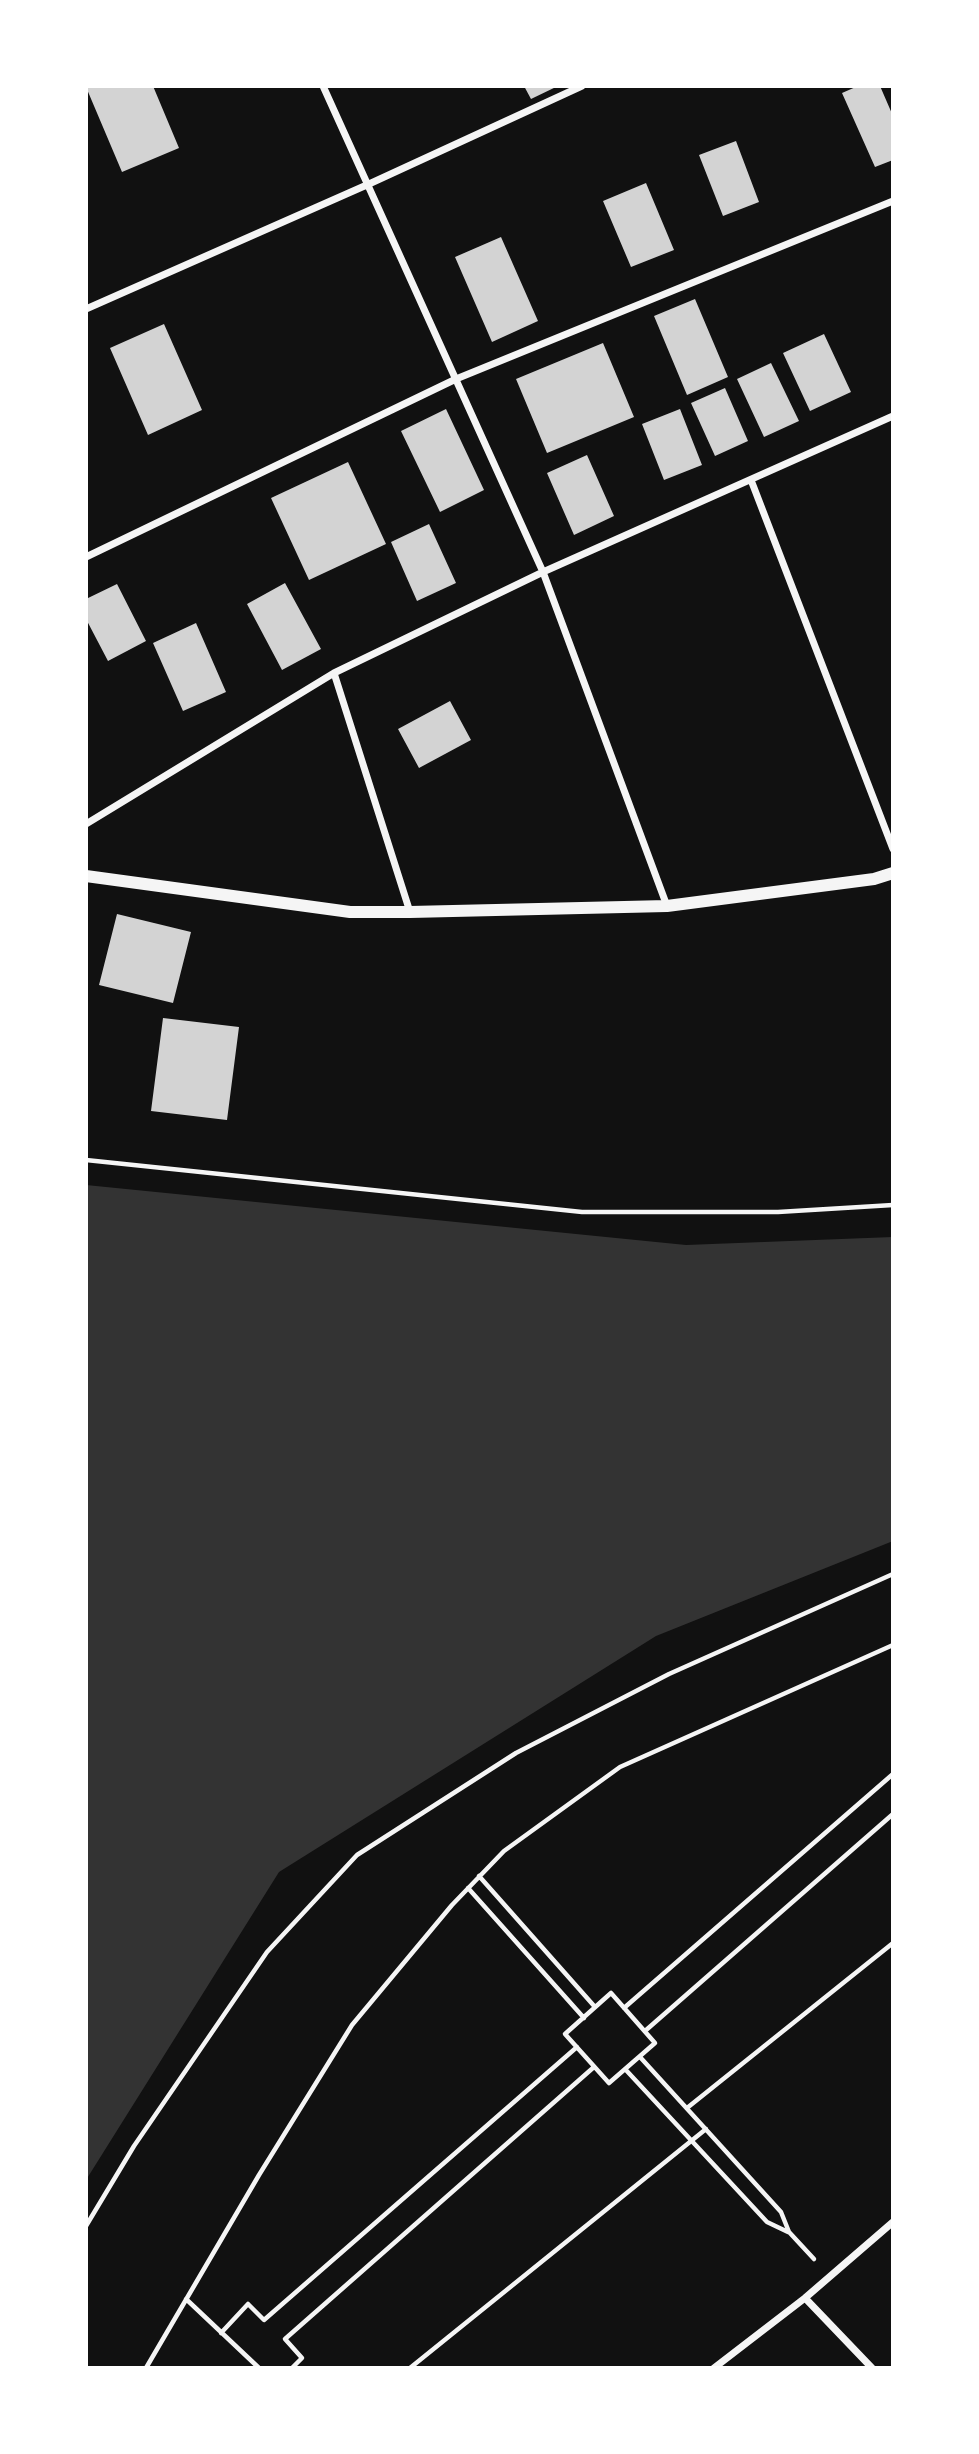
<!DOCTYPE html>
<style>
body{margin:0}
#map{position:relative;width:979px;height:2454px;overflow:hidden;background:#111;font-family:Karla,sans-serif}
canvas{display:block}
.frame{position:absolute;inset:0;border:88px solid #fff;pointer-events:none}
</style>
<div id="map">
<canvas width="979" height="2454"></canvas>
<div class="frame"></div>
</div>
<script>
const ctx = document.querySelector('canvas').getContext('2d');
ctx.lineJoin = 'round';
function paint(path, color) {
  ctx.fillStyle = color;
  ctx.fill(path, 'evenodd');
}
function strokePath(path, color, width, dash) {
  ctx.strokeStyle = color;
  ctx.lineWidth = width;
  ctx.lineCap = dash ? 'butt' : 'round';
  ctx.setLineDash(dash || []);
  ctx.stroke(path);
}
const water = new Path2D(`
 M86,1185l600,60 207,-8v304l-237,95 -377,236 -193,308z`);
const building = new Path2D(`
 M88,86h65l26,62 -57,24 -36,-85z
 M524,86h34l-27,13z
 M858,86h22l13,30v44l-18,7 -33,-74z
 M736,141l23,61 -36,14 -24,-61z
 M646,183l28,67 -43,17 -28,-66z
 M501,237l37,84 -46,21 -37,-85z
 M695,299l33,78 -41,18 -33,-79z
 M164,324l38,86 -54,25 -38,-87z
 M824,334l27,58 -41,19 -27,-58z
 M603,343l31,74 -87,36 -31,-74z
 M771,363l28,58 -35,16 -27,-58z
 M725,388l23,53 -33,15 -24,-53z
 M446,409l38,81 -44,22 -39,-81z
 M680,409l22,56 -38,15 -22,-56z
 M587,455l27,61 -40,19 -27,-62z
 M348,462l38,82 -77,36 -38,-82z
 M429,524l27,59 -39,18 -26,-59z
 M285,583l36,66 -39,21 -35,-66z
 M117,584l29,57 -38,20 -22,-42v-20z
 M196,623l30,69 -43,19 -30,-68z
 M450,701l21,39 -52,28 -21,-39z
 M117,914l74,18 -18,71 -74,-18z
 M163,1018l76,9 -12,93 -76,-9z`);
const path = new Path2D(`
 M86,1160l496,52h196l115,-7
 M479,1876l116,131
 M468,1888l116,130
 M611,1993l44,50 -46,40 -44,-49z
 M624,2008l269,-234
 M645,2031l248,-217
 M640,2057l141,155 8,20 25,27
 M625,2069l142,153 21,10
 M687,2108l206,-165
 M86,2226l48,-80 133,-194 90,-97 159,-102 153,-79 224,-100
 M186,2299l73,69
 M221,2333l27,-29 16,16 313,-273
 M146,2368l113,-193 93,-150 100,-120 52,-54 116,-84 273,-122
 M292,2368l10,-10 -17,-19 309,-272
 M410,2368l296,-239`);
const minor = new Path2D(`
 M323,86l220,486 124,334
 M86,309l283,-125 213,-98
 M751,480l142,369
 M86,557l370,-178 437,-178
 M334,673l76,239
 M86,824l248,-151 209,-101 350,-156
 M805,2298l67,70
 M714,2368l91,-70 88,-76`);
const tertiary = new Path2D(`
 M86,876l264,36h60l257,-6 207,-27 19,-6`);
paint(water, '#333');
paint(building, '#d3d3d3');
strokePath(path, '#f5f5f5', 4.5);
strokePath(minor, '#f5f5f5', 7);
strokePath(tertiary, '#f5f5f5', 12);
</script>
